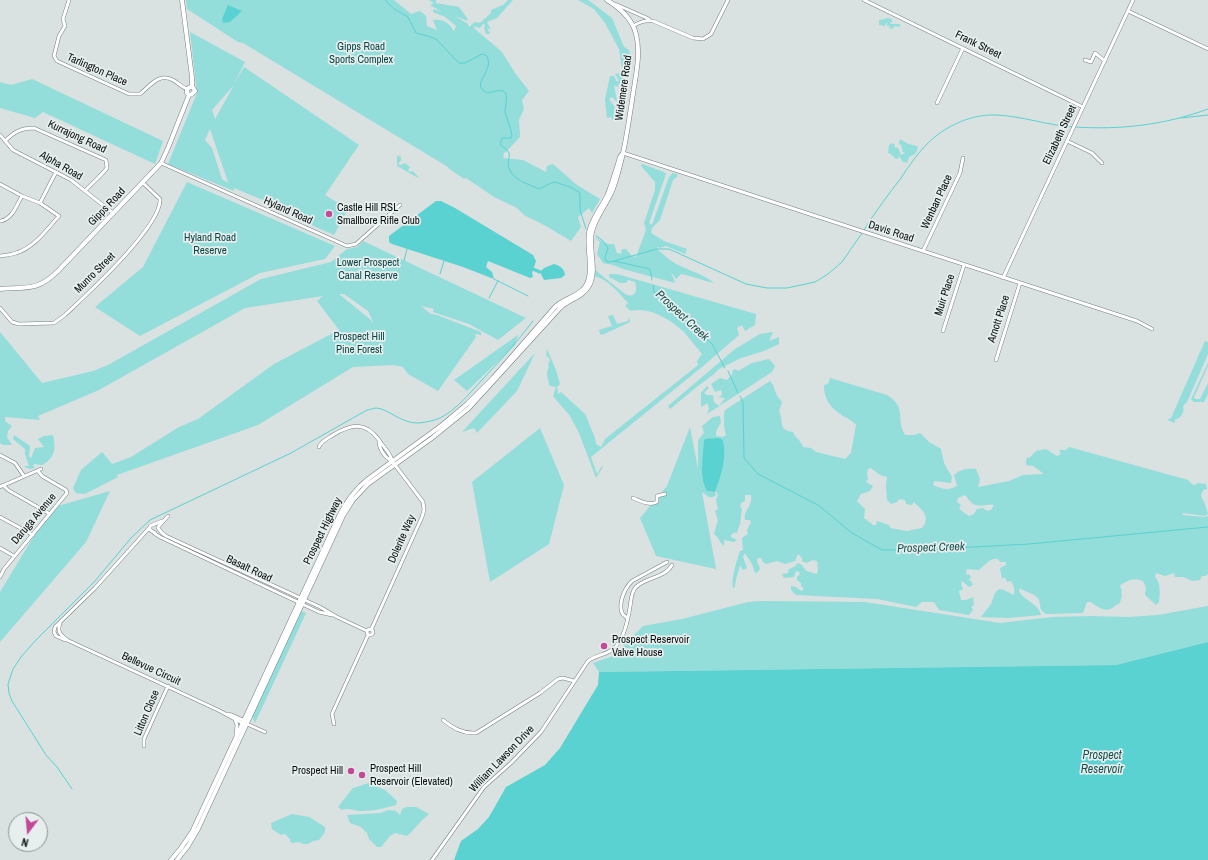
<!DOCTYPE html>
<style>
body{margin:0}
#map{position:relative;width:1208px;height:860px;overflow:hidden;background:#d9e1e1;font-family:"Archivo Narrow",sans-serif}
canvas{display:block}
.north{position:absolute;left:8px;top:812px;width:40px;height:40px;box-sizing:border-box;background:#e6eeee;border:1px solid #8e9494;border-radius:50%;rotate:196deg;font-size:11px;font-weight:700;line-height:16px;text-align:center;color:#0a0d0d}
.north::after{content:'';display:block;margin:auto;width:14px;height:18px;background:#c44898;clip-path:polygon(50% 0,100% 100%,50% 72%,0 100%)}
</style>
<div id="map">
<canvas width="1208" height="860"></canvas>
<div class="north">N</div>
</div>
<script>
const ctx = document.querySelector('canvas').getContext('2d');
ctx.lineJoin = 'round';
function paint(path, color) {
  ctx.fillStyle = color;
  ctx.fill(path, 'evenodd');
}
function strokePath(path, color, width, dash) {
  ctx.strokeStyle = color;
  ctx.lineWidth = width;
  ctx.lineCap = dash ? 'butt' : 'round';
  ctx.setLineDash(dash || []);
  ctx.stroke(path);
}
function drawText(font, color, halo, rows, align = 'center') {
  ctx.font = font + ' "Archivo Narrow",sans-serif';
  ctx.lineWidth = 3.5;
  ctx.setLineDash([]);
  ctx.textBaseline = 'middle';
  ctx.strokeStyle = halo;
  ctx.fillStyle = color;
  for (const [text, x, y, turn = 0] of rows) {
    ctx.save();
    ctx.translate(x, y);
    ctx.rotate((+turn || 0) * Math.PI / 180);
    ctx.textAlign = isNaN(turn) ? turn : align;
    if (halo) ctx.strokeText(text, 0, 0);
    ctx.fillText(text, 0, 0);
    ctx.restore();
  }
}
const green = new Path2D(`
 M186,0h208l17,14 9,-3 6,5 1,10 10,4 -4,-10c10,-1 15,2 21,11l2,-5 -11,-9 -12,-5v-3l9,3 -12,-7 4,-2 -5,-3h7v3l23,4 8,11 1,3 -13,-5 13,8 1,3 6,-5 5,1 11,-10v-3l12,-5 5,-5h5l-16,18 -10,4 4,8 -4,-2 3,6h-4l-2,-6 1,-3 -2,-1 -3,4 -7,-2 2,3 27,23 13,21 14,18 -7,9 2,9 -5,11 1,17 -15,16 -1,-1 -1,6 20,2 23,12 1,-6 6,-2 24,21 23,14 -8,14 -3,-5 -11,9 3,10 -10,14 -27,-16 -20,-10 -7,-7 -23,-11 -28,-19 -2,1 -16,-11v-1l-205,-124 -5,-1 -51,-33z
 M578,0h10l24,18 12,29 5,3 3,13 -3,4 -7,1 -3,-19 -14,-26 -11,-14z
 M885,18l7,1v3h-2l1,2h8l2,1 -2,2 -5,-1 -1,3 -4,-1v-1l1,-1 -4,-1 2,-2 -3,1v2l-6,-1v-5l6,-1z
 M190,32l55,30 -11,22 10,-17 115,78 -34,50 23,14 -14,26 -27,-12 2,-4 -75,-31v3l-66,-27 29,-71zM234,85l-19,34 -3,-9zM210,129l18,53v1l-6,-4 -10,-31 -7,-8z
 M620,73l7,4 1,8 -3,4v-6l-4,-2 -4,6 -3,-2 3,17 -5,-5 -3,2c5,7 11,14 4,22l-2,-4 -4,1 -2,-18 5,-24h4l3,6 2,-2 -4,-6z
 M32,79l131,62 -8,23 -112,-52 -8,6 -35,-10v-26l11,3z
 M900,139l8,5 9,2 1,2 -3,6 -6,3 -2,6 -4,-1 -4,-6 -1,3 -4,-1v-2h-2l-1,-2 -3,-1 1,-8 4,-2 2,2 -1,2 4,1 3,7 4,-2 -3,-2 1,-1 -2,-3 1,-1 -3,-3z
 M397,155l4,2v3l-3,4 2,1 5,-2 5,4 -2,3 2,2 3,-1 7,8 -23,-13z
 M642,164l22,8 2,2 -17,49 3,2 17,-48 4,-4 4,1 1,2 -5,4 -13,40 -8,8 -1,5 13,8 23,8 -2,5 -19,-8 -6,2 -3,-1 1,3c5,3 7,7 12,10 14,10 31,12 44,23 -11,-2 -21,-7 -33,-9l-5,5 -5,-7 4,11 -52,-14 -10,-4 -10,-2 -6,-9 3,-12 -6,-5 14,7h6l3,9 4,1 1,-5h4l5,6 5,2 10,-27 -2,-7 11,-33v-8l-14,-16z
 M187,182l148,64 -10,13 -65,14 -120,63 -45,-29 48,-40z
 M363,241l163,77 -28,22 -29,-16 -36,-12 1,-3 -13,-3 10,8 6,1 44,17v3l-6,-1 1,3 -38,54 -30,-17 -5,-7 -10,-2 -40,2 -95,58 -141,50 1,2 -33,17 -9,-1 -3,-5 8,-18 21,-18 10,12 19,-7 48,-30 19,-8 76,-55 65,-34 -22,-29 6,-5 -78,12 -146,82 -61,26 2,4 -35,-3v4l7,5 -4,5 -1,6 5,8h-9l-3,-2v-111l42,51 51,-12 15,-6 153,-86 70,-17 16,-13 10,-2zM339,294h5l24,17 6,13 -3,-4z
 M595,270l30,24c10,5 13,-3 10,-12l-7,-2 -2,3h-6l-11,-6v-3h8l139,40 -1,11 -10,6 -3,-6 -5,3 2,7 -37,32 -111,90 6,17 5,-8 1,1 -7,11 -17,-45 -9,-17 -17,-20 3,-9 -6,-1c-2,-6 -5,-13 -1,-19l-1,-2 2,-6 -4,-4 1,-6 9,21 4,14 -3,3 1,7 3,-2 24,22 10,24 1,6 5,3 4,-8 93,-74 -1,-4 5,-7c-6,-7 -12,-15 -18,-22 -13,-12 -35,-26 -53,-21l-6,-5 3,-3c-9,-10 -20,-24 -34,-27z
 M613,315l4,9 11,-3 1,-4 1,5 -28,13 -2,-1 -1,-4 13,-4 -4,-10z
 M773,332l-4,9 10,-4v7l-15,7 -23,7 -22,11 -5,5 -16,12 -28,23 -2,-3 67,-57 25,-15z
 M518,335l-3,10 -48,46 -13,-11z
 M1205,341l3,1v12l-21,48 -4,4c2,6 -2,12 -8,14v3l-8,-3 4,-2z
 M535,353l-18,38 -40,42 -3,-5 -12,4z
 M769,359l6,7 -3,6 -65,42 2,-5 -2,-7 -1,2 -5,3v-14l6,-7 2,2 -5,5 3,2h6l1,7 5,4 6,-8 -7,-1 4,-2 -1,-5 -6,2 -4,-8 9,-6 7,2 6,-7 -1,-2 3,-2 3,2 14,-8z
 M1208,363v3l-14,31 1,2h5l8,-16v11l-4,8h-10l-3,-3z
 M830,378l57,17c21,13 8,24 18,40h9l6,-2 9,9 12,7 3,14 8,14 -1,6 -17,-2 -1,4c8,4 16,6 24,1l-3,-11c7,-6 13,-7 22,-6l4,10 -2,8 31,-6 14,-6 21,-1 -11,-8 -7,-1v-4l1,-4 2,1 7,-7 10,-2 11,7 4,-2 -2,-4h7l3,-3 119,33 4,4 3,1 3,-2 8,1 1,5 -4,1 -2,6 4,8 3,10 -3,2 -22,-3 -1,2 23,2 3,-1v58l-2,2h-4l-2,4 -8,1 -8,-4h-9l-1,-4 -9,3 -9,-3 -1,4c6,6 5,17 4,25l-3,3 -11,-10 1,-8 -3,-6c-10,-4 -14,-1 -23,4 2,7 3,12 -1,19 -5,1 -5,4 -9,5 -5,3 -16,-4 -19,-7h-4l-4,11 -37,1 -5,-4c-1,-3 -1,-7 -2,-10 -3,-7 -13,-7 -19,-12l-1,3c5,10 19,12 22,24l-32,3 -28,-1 10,-13 4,-11 4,-4 5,1 10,5c1,-5 0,-10 -3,-14l-4,1 -2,-5 -3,2 -2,-11 6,-3v-3h-6l-2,-3c-8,-2 -13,6 -19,11l-12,-1 -1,5 1,1 2,-1 2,3 -2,3 2,1 2,4 -4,2 -7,-6 -1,3 2,5 -4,2 2,9h4l10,-3 -2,2 1,6 -3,2 2,3 -4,5 -30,-5 -5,-8h-12l-6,5 -39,-8 -81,-4 -5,-5v-4l5,1 5,4 3,-2 -3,-3v-3l-4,-3v-3l3,-3 -1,-2 -3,-1 -2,6 -10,1 -2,-4 6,-1 1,-4 5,-2 4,-4 4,2 4,6 11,3 1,-4 -1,-9 -4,-1 -7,3 -4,-2v-3l-4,-4 -3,7 -10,3 -8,-3 -11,3 -3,-2 -2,-4h-3l-1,3c1,5 5,6 1,11l-3,1 -3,-9 -7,-11 -2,4 4,11 -4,2 -3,-5c-1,7 -5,14 -5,22l-2,1c-2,-10 4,-28 7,-37l3,-1 -1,-12 6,-4 -1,-4 4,-8 -1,-2h-5c-2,-10 8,-13 6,-25h-6v6l-4,2 -1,4 2,1 -2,16 -2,6 -2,4 -1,-2 -4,3v2l6,3 -3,2 -10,-2v6c-5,-4 -5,-9 -10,-12l4,-14 -3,-9 3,-2 -2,-9 2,-5 -3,-5c7,-17 11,-31 8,-50l-16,51 8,1 1,3 -2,2h-5l-7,-5 14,77 -60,-13 -16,-38 27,-32 23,-59 8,42v-29l6,-7 -2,-7 11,-9 7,-1 1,6 -5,10v4l7,1 3,-2c-2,-5 -3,-20 -1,-25l45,-29 3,4 4,11 5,6 -3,9c5,9 -2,19 14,21 2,6 8,8 10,15l8,1 5,4 29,7 6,-6 5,-28c-4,-5 -8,-6 -13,-9 -13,-9 -19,-16 -19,-31l4,-1zM871,468l9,7 7,2 -1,8 1,15 4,4 6,-2 2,-3 6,1 1,4 6,1 2,-3 9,9 3,6 -1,7 -3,4 -15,3 -17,-3 -1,-3 -12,-4 -1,4h-3l-9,-7 1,-9 -8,-8 4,-7 9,-3 3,-5 -7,-4 2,-3 -1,-5 1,-5zM965,495c3,3 4,6 7,8 6,5 15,1 22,2l-3,5 -4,1 -4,-3 -6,1 -3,5 -5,2 -10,-7 2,-4 -4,-3 1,-4z
 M540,428l24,57 -15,59 -59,38 -18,-100z
 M14,435l16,11 -1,10 2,2 4,-10 9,-1 -6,-8 6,-3 9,-1c3,14 2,23 -11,30l-8,-1 -1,2 2,2 -5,1 -7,-3h6l-4,-12v-5l-12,-10z
 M110,491l-24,51 -86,100v-50l51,-84z
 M761,601l104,1 135,21 52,-6 37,-1 39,1 30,-2 50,-9v36l-92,23 -517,7 -6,-9 20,-7 30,-30 39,-7 66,-17z
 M301,611l5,2 -51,110 -3,-7z
 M372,782l1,2 9,5h2l13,12 -1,4c-11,3 -22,6 -34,6 -8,0 -13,-4 -20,-1l-4,-3 15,-19z
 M407,807h9l13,7c-8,6 -14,15 -22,22l-12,-3 -5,3 -9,11h-4l-8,-8 -2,-6 -6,-6 -11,-4 -3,-8 34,-2 7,-3 8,1 4,4 2,-6z
 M292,814l17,3 16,10v5l-6,8 -6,1 -5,3h-5l-4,-2 -7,1 -2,-2v-2l-5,-5 -4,1 -9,-6 -1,-6z`);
const water = new Path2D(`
 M228,5l14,6 -12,11 -7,1 -1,-4z
 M436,201h5l14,7 78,47 3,6 -4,12 1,4 -3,1 -42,-17 -2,6 6,5 2,7 -31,-12 -71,-23 -3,-2v-6z
 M554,264c6,2 10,4 11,11l-4,3 -17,2 -4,-8 4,-4z
 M718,438l5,2c4,19 -2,35 -8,52l-8,-1c-8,-15 -4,-34 -3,-50l1,-2z
 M1208,642v218h-754l7,-19 17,-12 11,-12 17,-30 39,-22 15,-17 38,-63 1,-13 517,-7z`);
const stream = new Path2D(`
 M385,0l9,9 14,8 8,16 15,4 6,3 22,23h6l17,-9 4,1c11,16 -19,30 2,38 10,-3 21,-6 18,9 0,3 -1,7 -1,10 2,8 6,16 7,24l-1,2h-9l-2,6c3,3 7,5 9,9 1,5 -2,10 0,15 3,12 20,16 30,21l12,-6 4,-1 15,5 9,5 1,4v14l6,19
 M1181,118l27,-3
 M1075,127c45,3 90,-2 133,-18
 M864,230c11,-18 24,-35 37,-52 8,-12 16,-24 26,-34 18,-18 44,-30 69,-29 26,1 50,10 76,12
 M596,236l6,4 6,8 -3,9 1,4 3,1 5,-1 36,8 2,11
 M404,261l3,-12
 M614,261l43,-12h12l77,35 21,4h20l28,-6 13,-8 14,-12 20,-29
 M440,274l4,-13
 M494,279l34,17
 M653,285l1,7 58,52 13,24
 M489,298l9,-17
 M728,371l10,22
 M740,396l3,6 1,56 14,16 60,31 34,28 30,17h34l113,-6 179,-17
 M72,789l-15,-22 -11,-12 -34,-54 -3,-8 -1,-9 5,-15 8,-12 14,-16 60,-60 36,-43 19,-18 141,-67 76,-43c3,0 6,-2 9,-2 12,0 25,16 43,15 7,-1 14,-2 21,-5 16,-8 29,-24 41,-37 18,-19 36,-39 52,-60`);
const canal = new Path2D(`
 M533,269l7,3`);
const minor = new Path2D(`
 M69,0l-6,19 2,7 -6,10 -5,20 3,5 72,33h11c10,-8 19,-22 33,-14 5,3 9,7 14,9
 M864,0l219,107
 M615,4l34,15
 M1128,11l80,38
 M633,26c7,-4 12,-6 20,-5l40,17 10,1 8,-5 17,-34
 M1085,60l6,2 4,-9 10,8
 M937,103l26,-55
 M0,135l13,15 58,30 42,33
 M5,141c9,-9 16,-13 29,-13l72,32 1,8c-6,8 -15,15 -22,23
 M1067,141l25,12 10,10
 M623,153l514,168 15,8
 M161,163l186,83 9,-2 44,-39
 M0,184l22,12 18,7 19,13c-12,13 -25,32 -43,37 -5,2 -11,2 -16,3
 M40,203l16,-31
 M1,221c12,-3 15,-15 21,-25
 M923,251l37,-78 3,-15
 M1003,278l130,-278
 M0,308l12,14 7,2 35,-1 11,-8c21,-20 97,-89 95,-116l-17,-16
 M943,331l21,-66
 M996,360l24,-77
 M379,441c0,8 6,17 13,20
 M319,447c2,-6 8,-8 14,-12 18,-11 32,-14 46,5 4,7 12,13 13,21l31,41 1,8 -2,7 -51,113
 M0,455l15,8 9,13
 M3,485l5,5 42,24
 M0,487l41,-18
 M633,498c8,3 16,8 24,4v-6l8,-2
 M0,517l33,18
 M158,527l10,-11
 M158,528l4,5 4,3 154,71 17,10 30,14
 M154,533l6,4 159,75 13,3
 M155,533l-5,-3v-4l12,-5
 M0,548l14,8
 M0,577l4,-8 63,-76 -1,-3 -24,-14 -4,-5
 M627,618c-2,-2 -4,-3 -5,-5 -4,-11 3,-25 10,-32l35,-19
 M60,623c-3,9 0,11 7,17l151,70 24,13 5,1 18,8
 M367 632a3 3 0 1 1 6 0a3 3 0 1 1-6 0Z
 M65,640l-9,-4 -2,-4 1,-5 40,-39 55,-61
 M227,714l5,1 13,6
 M235,720l2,5 -1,10
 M443,720c10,8 20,14 33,13l64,-40 18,-14 5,-1 11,3
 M334,724l-2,-10 36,-79
 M144,746v-7l24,-53
 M432,860l52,-73 27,-24 30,-31 47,-71c9,-7 22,-6 29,-16 8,-10 11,-25 13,-38 1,-6 1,-15 6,-20 10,-10 29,-9 36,-22`);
const major = new Path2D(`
 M182,0l10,77v9
 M189,95l3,-1 3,-3 -3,-5
 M189,95l-2,-2v-4l5,-3
 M0,289c27,-2 38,2 58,-18l103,-108 7,-15 21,-53
 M171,860l10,-12 11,-16 147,-316c7,-14 16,-27 29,-37l74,-54 25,-21 26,-26 62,-71c9,-9 23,-10 30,-20 10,-14 1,-39 4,-55 3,-14 12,-24 18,-36 5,-12 9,-26 13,-39l2,-3
 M177,860l11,-14 10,-17 145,-313 10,-16 15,-16 64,-46 37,-30 91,-100c9,-9 22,-10 29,-22 9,-16 -1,-36 3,-54 4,-16 15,-28 21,-43 11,-31 15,-63 20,-95 3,-20 8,-41 3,-60 -4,-16 -16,-26 -29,-34`);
const markers = [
 [329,214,4,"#c44898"],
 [604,646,4,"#c44898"],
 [351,771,4,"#c44898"],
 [362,775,4,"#c44898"]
];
const streetNames = [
 ["Frank Street",978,45,26],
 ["Tarlington Place",97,70,24],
 ["Widemere Road",624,88,-82],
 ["Elizabeth Street",1060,135,-65],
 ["Kurrajong Road",77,137,25],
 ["Alpha Road",61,166,30],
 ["Wenban Place",937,202,-65],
 ["Gipps Road",107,207,-46],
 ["Hyland Road",288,211,24],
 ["Davis Road",891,232,18],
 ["Munro Street",95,273,-45],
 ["Muir Place",945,295,-72],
 ["Arnott Place",999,319,-72],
 ["Daruga Avenue",34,519,-50],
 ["Prospect Highway",323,531,-64],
 ["Dolerite Way",402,539,-66],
 ["Basalt Road",249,569,25],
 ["Bellevue Circuit",151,669,25],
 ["Litton Close",147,713,-67],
 ["William Lawson Drive",502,759,-46]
];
const parkNames = [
 ["Gipps Road",361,47],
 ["Sports Complex",361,60],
 ["Hyland Road",210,238],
 ["Reserve",210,251],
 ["Lower Prospect",368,263],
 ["Canal Reserve",368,276],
 ["Prospect Hill",359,337],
 ["Pine Forest",359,350]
];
const poiNames = [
 ["Castle Hill RSL",337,208],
 ["Smallbore Rifle Club",337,221],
 ["Prospect Reservoir",612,640],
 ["Valve House",612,653],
 ["Prospect Hill",370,769],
 ["Reservoir (Elevated)",370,782],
 ["Prospect Hill",343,771,"right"]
];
const waterNames = [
 ["Prospect Creek",682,316,43],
 ["Prospect Creek",931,548,-2],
 ["Prospect",1102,756],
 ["Reservoir",1102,770]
];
paint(green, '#93dddb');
paint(water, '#59d2d1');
strokePath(stream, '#59d2d1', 1);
strokePath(canal, '#59d2d1', 3);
strokePath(minor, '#787f7f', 4);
strokePath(major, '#787f7f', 5);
strokePath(minor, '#fff', 3);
strokePath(major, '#fff', 4);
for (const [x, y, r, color] of markers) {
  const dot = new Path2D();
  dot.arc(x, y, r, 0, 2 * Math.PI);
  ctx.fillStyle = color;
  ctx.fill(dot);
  strokePath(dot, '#e6eeee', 1.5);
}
drawText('11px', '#0a0d0d', '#e6eeee', streetNames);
drawText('11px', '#0c4444', '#e6eeee', parkNames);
drawText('11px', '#0a0d0d', '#e6eeee', poiNames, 'left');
drawText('italic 12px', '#194f4e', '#e6eeee', waterNames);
</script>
